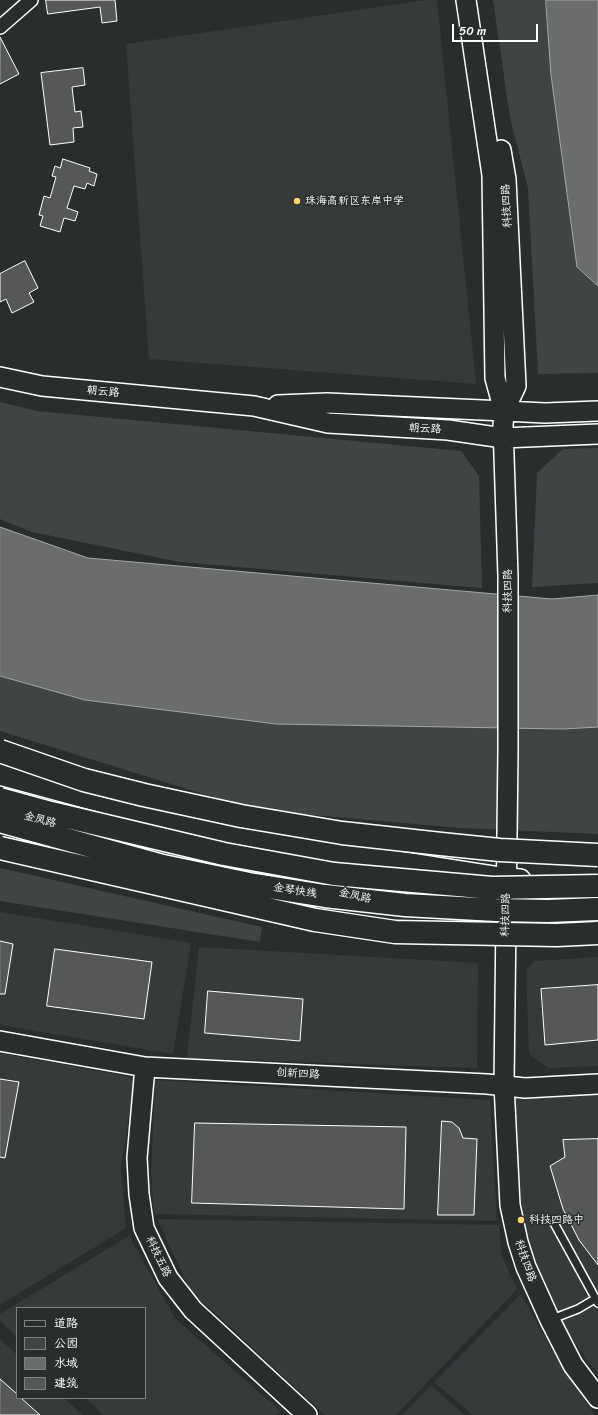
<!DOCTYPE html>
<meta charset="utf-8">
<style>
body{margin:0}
#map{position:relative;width:598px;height:1415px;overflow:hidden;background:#2a2d2e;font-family:Sriracha,"LXGW WenKai TC",sans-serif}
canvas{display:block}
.legend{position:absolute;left:16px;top:1307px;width:130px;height:92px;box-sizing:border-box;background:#2a2d2e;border:1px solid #7f8182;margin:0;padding:5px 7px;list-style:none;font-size:12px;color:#fff}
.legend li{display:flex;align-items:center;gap:8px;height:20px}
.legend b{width:20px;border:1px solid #7f8182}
.scale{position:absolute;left:452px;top:24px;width:86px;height:18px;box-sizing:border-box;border:2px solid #fff;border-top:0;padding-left:5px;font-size:12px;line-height:14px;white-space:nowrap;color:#fff;-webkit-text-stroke:3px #2a2d2e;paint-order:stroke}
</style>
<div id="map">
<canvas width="598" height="1415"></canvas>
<ul class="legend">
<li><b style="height:5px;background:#2a2d2e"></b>道路</li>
<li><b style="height:11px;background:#414445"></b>公园</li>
<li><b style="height:11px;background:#6a6c6d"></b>水域</li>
<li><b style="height:11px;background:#555758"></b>建筑</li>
</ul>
<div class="scale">50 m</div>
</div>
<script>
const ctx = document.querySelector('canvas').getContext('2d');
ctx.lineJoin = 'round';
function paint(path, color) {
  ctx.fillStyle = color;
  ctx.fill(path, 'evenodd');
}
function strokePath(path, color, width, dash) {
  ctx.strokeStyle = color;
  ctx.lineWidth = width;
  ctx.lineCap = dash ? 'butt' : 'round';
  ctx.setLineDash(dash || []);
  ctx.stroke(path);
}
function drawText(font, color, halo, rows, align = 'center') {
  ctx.font = font + ' Sriracha,"LXGW WenKai TC",sans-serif';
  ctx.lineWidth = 3;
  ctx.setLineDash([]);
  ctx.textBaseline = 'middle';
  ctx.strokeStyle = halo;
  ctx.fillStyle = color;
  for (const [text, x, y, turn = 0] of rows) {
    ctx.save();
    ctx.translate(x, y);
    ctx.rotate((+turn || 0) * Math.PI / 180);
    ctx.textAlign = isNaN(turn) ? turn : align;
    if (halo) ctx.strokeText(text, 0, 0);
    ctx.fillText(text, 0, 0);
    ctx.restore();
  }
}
const built = new Path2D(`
 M426,0h11l39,384 -327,-25 -23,-315z
 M0,912l191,31 -18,111 -173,-29z
 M199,947l279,16 -1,105 -290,-10z
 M598,957v109l-50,2 -19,-14 -3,-84 9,-9z
 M0,1053l135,25 -14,88 5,62 -126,77z
 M155,1080l335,20 7,121 -343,-7 -3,-39z
 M598,1094v279l-11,-12 -48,-75 -22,-85 -3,-104z
 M157,1219l342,6 3,32 15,32 -121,126h-71l-135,-125z
 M129,1236l46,82 105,93 -4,4h-172l-19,-17h60v-90h-128v29l-17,-16v-7z
 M521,1294l35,63 39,58h-122l-39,-33z
 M0,1339l17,16v43h47l19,17h-83z
 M431,1386l34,29h-63z`);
const green = new Path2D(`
 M493,0h105v373l-60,1 -10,-186 -18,-70z
 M0,402l37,9 424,40 18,25 3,112 -302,-26 -148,-30 -32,-13z
 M598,448v135l-66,4 5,-114 26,-24z
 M0,676l85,24 191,24 287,5 35,-2v107l-137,-6 -206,-18 -255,-79z
 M0,868l262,59 -2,15 -260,-41z`);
const water = new Path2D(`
 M546,0h52v286l-21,-19 -26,-192z
 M0,527l88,31 464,41 46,-4v132l-35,2 -287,-5 -191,-24 -85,-24z`);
const building = new Path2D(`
 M46,0h69l2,21 -15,2 -2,-16 -52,7z
 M0,37l19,37 -19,10z
 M83,68l2,17 -13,2 3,25 6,-1 2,16 -10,1 1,14 -24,3 -9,-72z
 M63,159l27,9 -1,3 8,3 -3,12 -7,-3 -2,6 -11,-3 -7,22 11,4 -3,9 -11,-3 -4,14 -20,-6 3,-10 -4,-1 5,-19 6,2 6,-21 -4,-1 3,-10 5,2z
 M25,261l13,27 -9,5 5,9 -22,11 -6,-14 -6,3v-28z
 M0,941l13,3 -8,50h-5z
 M55,949l97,13 -8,57 -97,-13z
 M598,985v55l-53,5 -4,-56z
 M208,991l95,8 -3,42 -95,-8z
 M0,1079l19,3 -14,76 -5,-1z
 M442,1121l10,1 7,6 4,10 14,1 -3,76h-36z
 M195,1123l211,4 -2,82 -212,-6z
 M598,1139v126l-19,-25 -16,-31 -13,-43 15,-9 -2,-17z
 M0,1379l17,15v4h4l19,17h-40z`);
const lane = new Path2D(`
 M554,1223l44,80
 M552,1319l26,-10 17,-10`);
const street = new Path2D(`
 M0,27l31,-27`);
const secondary = new Path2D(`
 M466,0l26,175 3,203 9,33 -1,15 5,150v175l-4,334 6,120 8,37 8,25 24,53 23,45 25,33
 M501,150l5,29 10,207 -12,25
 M0,377l42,9 212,20 74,17 120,7 55,8 95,-4
 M278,405l49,-2 177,8 41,2 53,-2
 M0,1041l145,26 342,17 38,4 73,-4
 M145,1067l-8,91 2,36 5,34 24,50 25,32 114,105`);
const primary = new Path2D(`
 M0,774l111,30 154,37 242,38 13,1
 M97,835l199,47
 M532,921l66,1`);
const highwayBridge = new Path2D(`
 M0,751l84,29 60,15 97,21 101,17 99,11 59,6 98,5
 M0,799l51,14 173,41 110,20 158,14 106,-2
 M0,821l163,45 86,18 76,12 80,9 91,5 52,1 50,-2
 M0,848l315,72 80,12 162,3 41,-2`);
const markers = [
 [297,201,4,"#ffd166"],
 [521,1220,4,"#ffd166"]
];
const poiNames = [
 ["珠海高新区东岸中学",305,201],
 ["科技四路中",529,1220]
];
const streetNames = [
 ["科技四路",507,206,-93],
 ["朝云路",103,392,5],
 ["朝云路",425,429,3],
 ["科技四路",508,591,-90],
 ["金凤路",40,820,15],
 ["金琴快线",295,891,9],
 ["金凤路",355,896,13],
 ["科技四路",506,915,-89],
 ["创新四路",298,1074,3],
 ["科技五路",158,1257,64],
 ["科技四路",525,1261,71]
];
paint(built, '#373a3b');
paint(green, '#414445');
paint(water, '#6a6c6d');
strokePath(water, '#a6a7a7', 1);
paint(building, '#555758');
strokePath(building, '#fff', 1);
strokePath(lane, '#fff', 10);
strokePath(street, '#fff', 16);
strokePath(secondary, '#fff', 22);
strokePath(primary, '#fff', 24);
strokePath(lane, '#2a2d2e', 7);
strokePath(street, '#2a2d2e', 13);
strokePath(secondary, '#2a2d2e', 19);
strokePath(primary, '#2a2d2e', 21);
strokePath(highwayBridge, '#fff', 25, []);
strokePath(highwayBridge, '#2a2d2e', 22);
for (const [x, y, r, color] of markers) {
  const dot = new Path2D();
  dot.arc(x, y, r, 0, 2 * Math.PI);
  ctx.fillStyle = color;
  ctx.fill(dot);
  strokePath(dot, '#2a2d2e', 1.5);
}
drawText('11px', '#fff', '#2a2d2e', poiNames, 'left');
drawText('11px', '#fff', '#2a2d2e', streetNames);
</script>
